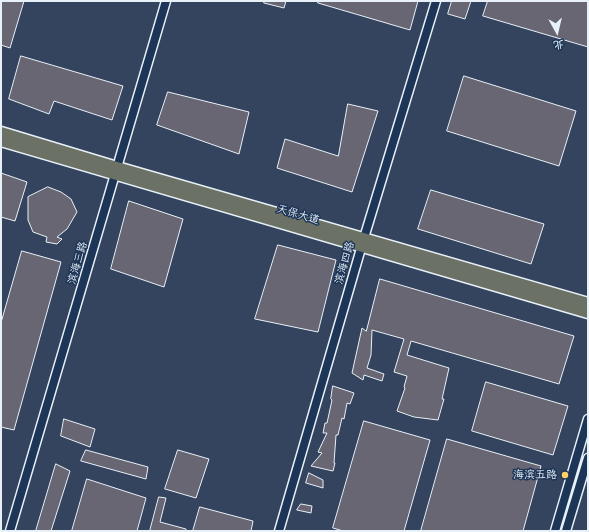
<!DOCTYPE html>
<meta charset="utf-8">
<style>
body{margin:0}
#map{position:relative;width:589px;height:532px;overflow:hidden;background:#1d3557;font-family:Pangolin,"LXGW WenKai TC",sans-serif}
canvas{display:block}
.frame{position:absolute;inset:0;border:2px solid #e8f1f8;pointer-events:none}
.north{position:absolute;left:537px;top:12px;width:40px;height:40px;-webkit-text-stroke:3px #1d3557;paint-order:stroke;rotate:172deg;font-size:11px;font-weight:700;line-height:16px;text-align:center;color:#e8f1f8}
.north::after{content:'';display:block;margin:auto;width:14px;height:18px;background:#e8f1f8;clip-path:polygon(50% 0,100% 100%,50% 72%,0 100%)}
</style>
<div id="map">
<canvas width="589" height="532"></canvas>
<div class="frame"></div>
<div class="north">北</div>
</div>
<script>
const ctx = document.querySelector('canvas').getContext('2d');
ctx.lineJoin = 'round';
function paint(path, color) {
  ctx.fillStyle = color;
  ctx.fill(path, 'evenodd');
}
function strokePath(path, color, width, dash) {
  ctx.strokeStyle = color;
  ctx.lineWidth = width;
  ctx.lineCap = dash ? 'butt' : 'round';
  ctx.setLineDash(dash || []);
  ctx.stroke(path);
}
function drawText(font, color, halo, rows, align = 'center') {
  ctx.font = font + ' Pangolin,"LXGW WenKai TC",sans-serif';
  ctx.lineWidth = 3;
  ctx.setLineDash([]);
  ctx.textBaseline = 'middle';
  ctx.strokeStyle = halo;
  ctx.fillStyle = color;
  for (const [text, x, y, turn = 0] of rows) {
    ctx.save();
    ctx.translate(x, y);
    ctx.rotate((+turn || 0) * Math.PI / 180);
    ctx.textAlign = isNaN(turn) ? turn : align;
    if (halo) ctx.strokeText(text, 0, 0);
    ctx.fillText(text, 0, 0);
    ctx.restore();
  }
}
const built = new Path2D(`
 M1,1h587v530h-587z`);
const building = new Path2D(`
 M1,1h23l-14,47 -9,-3z
 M265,1h21l-2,7 -20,-5z
 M318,1h100l-8,29 -92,-27z
 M452,1h19l-6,18 -17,-5z
 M488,1h100v46l-105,-31z
 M21,56l102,30 -11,34 -58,-19 -5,13 -40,-15z
 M464,76l112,35 -17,55 -112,-35z
 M168,92l81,20 -10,42 -82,-29z
 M348,104l30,7 -26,81 -75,-24 8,-29 53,17z
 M1,173l26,9 -12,39 -14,-4z
 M48,187l13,5 10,7 6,13 -10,17 -10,8 5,2 -5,5 -11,-2 1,-5 -14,-5 -5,-12v-23z
 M431,190l113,34 -13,40 -113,-35z
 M129,201l54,18 -19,68 -53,-18z
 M278,245l58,15 -18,72 -63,-13z
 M22,251l39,11 -47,168 -13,-3v-104z
 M380,279l194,57 -15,48 -148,-43 -4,14 42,13 -7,31h2l-6,21 -24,-3 -17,-6 8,-23 -1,-1 3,-11 -13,-4 10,-33 -32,-9 -1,25 -4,13 17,6 -2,7 -18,-6 -1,5 -11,-7 10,-45 4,3z
 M486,382l82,24 -15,49 -81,-24z
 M333,386l21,7 -4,11 -3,-1 -3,16 -2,-1 -4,17h-2l-2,28h1l-2,8 -22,-5 11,-13 -4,-1 9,-19h-4l2,-10h2l5,-23 -1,-1z
 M64,419l31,10 -5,18 -29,-11z
 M364,421l66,19 -26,91h-61l-10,-3z
 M447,439l94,27 -18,65h-102z
 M86,450l62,17 -2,12 -65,-18z
 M178,450l31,9 -13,39 -31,-9z
 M56,464l14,7 -19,60h-15z
 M309,473l14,7v8l-17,-5z
 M87,479l59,19 -9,33h-65z
 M159,497l7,1 -6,24 26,7v2h-36z
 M301,504l11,2 -1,7 -14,-3z
 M200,507l53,14 -2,10h-58z`);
const minor = new Path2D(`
 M10,531l156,-530
 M279,531l85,-293 72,-237
 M555,531l33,-112
 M566,531l22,-73`);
const major = new Path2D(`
 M1,132l116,35 471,136
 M1,141l587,172`);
const markers = [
 [565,475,4,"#ffd166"]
];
const streetNames = [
 ["天保大道",298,215,16],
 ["滨海三路",78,263,-74],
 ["滨海四路",345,263,-74]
];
const poiNames = [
 ["海滨五路",557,475]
];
paint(built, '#34445f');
paint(building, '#686672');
strokePath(building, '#e8f1f8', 1);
strokePath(minor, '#e8f1f8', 11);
strokePath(major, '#e8f1f8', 13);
strokePath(minor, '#1d3557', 8);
strokePath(major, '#6b7165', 10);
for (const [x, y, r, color] of markers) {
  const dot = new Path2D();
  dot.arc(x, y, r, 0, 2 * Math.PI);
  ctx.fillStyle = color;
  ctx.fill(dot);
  strokePath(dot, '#1d3557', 1.5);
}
drawText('11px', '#e8f1f8', '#1d3557', streetNames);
drawText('11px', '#e8f1f8', '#1d3557', poiNames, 'right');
</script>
